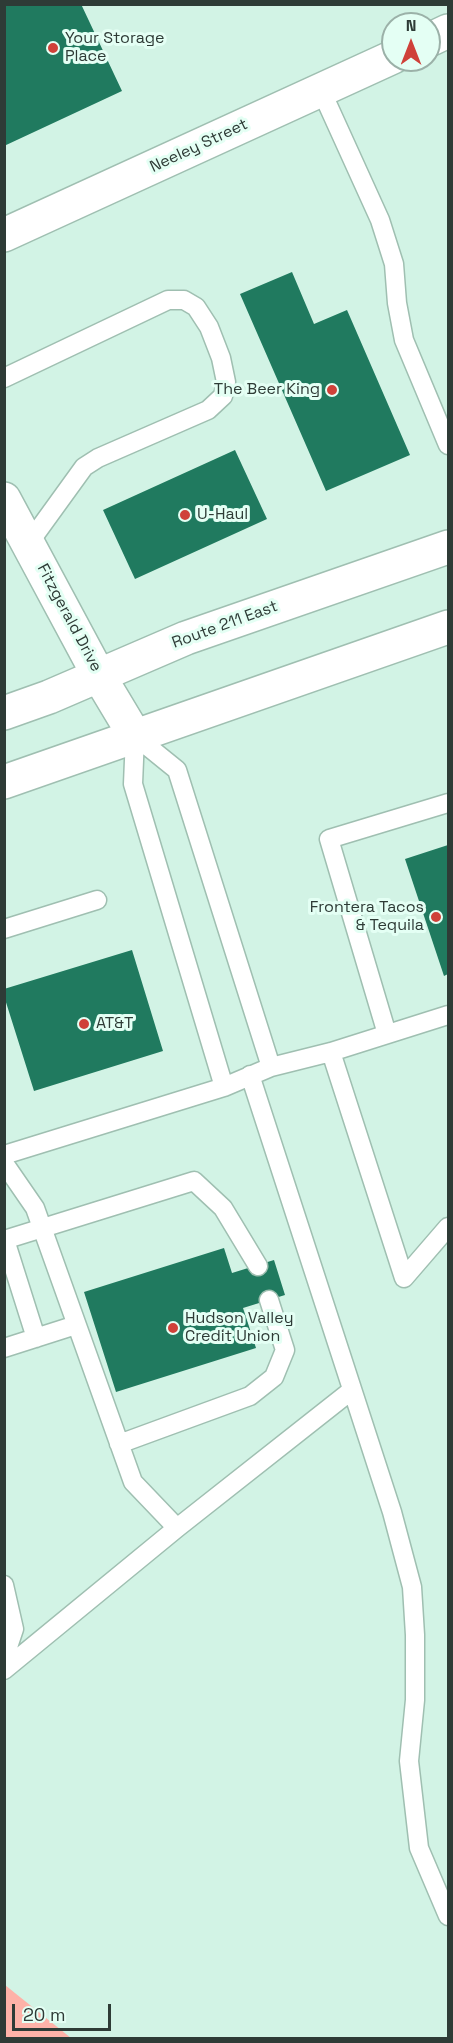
<!DOCTYPE html>
<style>
body{margin:0}
#map{position:relative;width:453px;height:2043px;overflow:hidden;background:#d2f3e5;font-family:"Space Grotesk",sans-serif}
canvas{display:block}
.frame{position:absolute;inset:0;border:6px solid #2e3b36;pointer-events:none}
.north{position:absolute;left:381px;top:12px;width:60px;height:60px;box-sizing:border-box;background:#e4fff4;border:2px solid #9bb1a8;border-radius:50%;rotate:0deg;font-size:16px;font-weight:700;line-height:24px;text-align:center;color:#2e3b36}
.north::after{content:'';display:block;margin:auto;width:21px;height:27px;background:#cf4139;clip-path:polygon(50% 0,100% 100%,50% 72%,0 100%)}
.scale{position:absolute;left:12px;top:2004px;width:99px;height:27px;box-sizing:border-box;border:3px solid #2e3b36;border-top:0;padding-left:8px;font-size:18px;line-height:21px;white-space:nowrap;color:#2e3b36;-webkit-text-stroke:4px #e4fff4;paint-order:stroke}
</style>
<div id="map">
<canvas width="453" height="2043"></canvas>
<div class="frame"></div>
<div class="north">N</div>
<div class="scale">20 m</div>
</div>
<script>
const ctx = document.querySelector('canvas').getContext('2d');
ctx.lineJoin = 'round';
function paint(path, color) {
  ctx.fillStyle = color;
  ctx.fill(path, 'evenodd');
}
function strokePath(path, color, width, dash) {
  ctx.strokeStyle = color;
  ctx.lineWidth = width;
  ctx.lineCap = dash ? 'butt' : 'round';
  ctx.setLineDash(dash || []);
  ctx.stroke(path);
}
function drawText(font, color, halo, rows, align = 'center') {
  ctx.font = font + ' "Space Grotesk",sans-serif';
  ctx.lineWidth = 6;
  ctx.setLineDash([]);
  ctx.textBaseline = 'middle';
  ctx.strokeStyle = halo;
  ctx.fillStyle = color;
  for (const [text, x, y, turn = 0] of rows) {
    ctx.save();
    ctx.translate(x, y);
    ctx.rotate((+turn || 0) * Math.PI / 180);
    ctx.textAlign = isNaN(turn) ? turn : align;
    if (halo) ctx.strokeText(text, 0, 0);
    ctx.fillText(text, 0, 0);
    ctx.restore();
  }
}
const green = new Path2D(`
 M5,1985l66,53h-66z`);
const building = new Path2D(`
 M4,4h77l41,87 -118,55z
 M292,272l22,52 33,-14 63,145 -84,36 -86,-197z
 M235,450l32,69 -132,60 -32,-69z
 M448,845v129l-4,2 -39,-117z
 M132,950l31,101 -129,40 -30,-95v-7z
 M224,1248l8,25 42,-13 11,35 -42,13 13,40 -140,44 -32,-100z`);
const lane = new Path2D(`
 M321,90l59,130 14,44 3,39 7,37 44,105
 M4,378l164,-78h16l12,7 13,20 12,31 5,24 -3,14 -15,14 -110,48 -14,9 -55,76
 M135,736l42,34 94,297
 M135,736l-2,48 91,303
 M4,929l93,-29
 M387,1034l-58,-195 119,-36
 M331,1052l73,226 44,-51
 M250,1075l142,437 20,75 3,48v65l-6,61 10,87 29,68
 M4,1155l220,-68 47,-20 60,-15 117,-37
 M4,1163l31,45 98,274 44,46
 M4,1240l190,-59 29,27 35,58
 M5,1240l31,98
 M4,1348l72,-23
 M119,1444l131,-48 24,-19 11,-27 -16,-50
 M4,1585l10,44 -10,30
 M4,1670l173,-142 175,-138`);
const street = new Path2D(`
 M429,40l19,-9
 M4,235l389,-178
 M4,499l95,177 36,60`);
const primary = new Path2D(`
 M4,713l45,-16 137,-59 262,-91
 M4,782l444,-155`);
const markers = [
 [53,48,6,"#cf4139"],
 [332,390,6,"#cf4139"],
 [185,515,6,"#cf4139"],
 [436,917,6,"#cf4139"],
 [84,1024,6,"#cf4139"],
 [173,1328,6,"#cf4139"]
];
const poiNames = [
 ["Your Storage",65,39],
 ["Place",65,57],
 ["The Beer King",320,390,"right"],
 ["U-Haul",197,515],
 ["Frontera Tacos",424,908,"right"],
 ["& Tequila",424,926,"right"],
 ["AT&T",96,1024],
 ["Hudson Valley",185,1319],
 ["Credit Union",185,1337]
];
const streetNames = [
 ["Neeley Street",199,146,-25],
 ["Fitzgerald Drive",69,618,62],
 ["Route 211 East",225,625,-20]
];
paint(green, '#feb2a8');
paint(building, '#207a5f');
strokePath(lane, '#9fbfb1', 21);
strokePath(street, '#9fbfb1', 36);
strokePath(primary, '#9fbfb1', 36);
strokePath(lane, '#fff', 18);
strokePath(street, '#fff', 33);
strokePath(primary, '#fff', 33);
for (const [x, y, r, color] of markers) {
  const dot = new Path2D();
  dot.arc(x, y, r, 0, 2 * Math.PI);
  ctx.fillStyle = color;
  ctx.fill(dot);
  strokePath(dot, '#e4fff4', 2);
}
drawText('16px', '#2e3b36', '#e4fff4', poiNames, 'left');
drawText('16px', '#2e3b36', '#e4fff4', streetNames);
</script>
